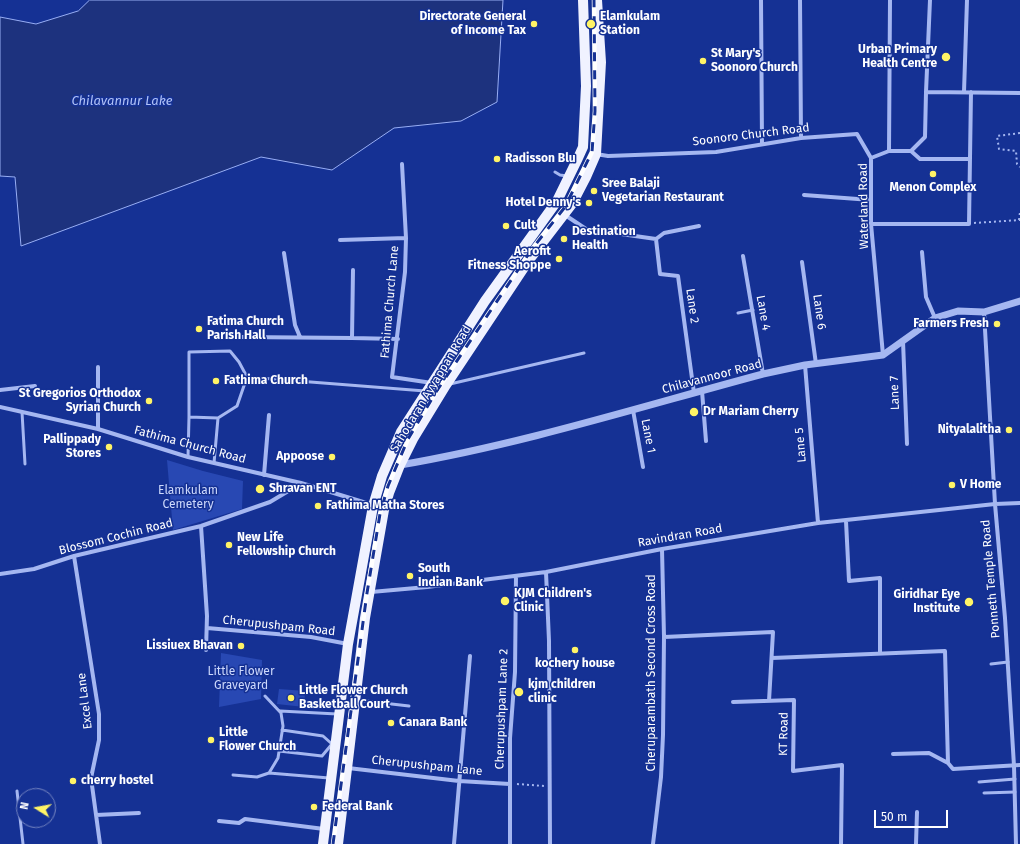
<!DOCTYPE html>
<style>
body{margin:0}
#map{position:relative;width:1020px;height:844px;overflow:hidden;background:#153194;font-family:"Fira Sans",sans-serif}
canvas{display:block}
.north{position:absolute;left:16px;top:788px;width:40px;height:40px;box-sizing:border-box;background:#153194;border:1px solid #7383bf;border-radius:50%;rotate:281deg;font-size:11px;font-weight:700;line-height:16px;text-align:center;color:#fff}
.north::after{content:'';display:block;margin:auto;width:14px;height:18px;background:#fff466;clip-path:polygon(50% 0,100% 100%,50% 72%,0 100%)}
.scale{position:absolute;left:874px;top:810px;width:74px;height:18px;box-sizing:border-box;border:2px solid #fff;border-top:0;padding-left:5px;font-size:12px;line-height:14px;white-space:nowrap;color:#fff;-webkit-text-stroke:3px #153194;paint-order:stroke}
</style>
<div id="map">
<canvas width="1020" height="844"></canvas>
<div class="north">N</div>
<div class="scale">50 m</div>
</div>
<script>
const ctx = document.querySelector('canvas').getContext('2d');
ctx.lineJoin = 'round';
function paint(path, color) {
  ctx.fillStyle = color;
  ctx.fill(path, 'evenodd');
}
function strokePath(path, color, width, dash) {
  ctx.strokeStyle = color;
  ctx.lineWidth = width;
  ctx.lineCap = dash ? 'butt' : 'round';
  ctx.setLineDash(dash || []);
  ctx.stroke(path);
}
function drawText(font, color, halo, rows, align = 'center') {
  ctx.font = font + ' "Fira Sans",sans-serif';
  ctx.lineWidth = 3;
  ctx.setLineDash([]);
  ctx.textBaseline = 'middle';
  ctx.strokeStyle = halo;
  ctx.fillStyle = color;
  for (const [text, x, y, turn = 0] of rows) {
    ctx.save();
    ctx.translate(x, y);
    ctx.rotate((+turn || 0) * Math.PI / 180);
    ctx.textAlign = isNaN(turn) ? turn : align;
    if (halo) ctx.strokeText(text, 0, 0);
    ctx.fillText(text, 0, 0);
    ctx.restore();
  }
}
const green = new Path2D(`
 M167,460l36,11 40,10 -1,28 -69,21z
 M221,653l41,7 -1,39 -42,8z
 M279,689l26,2 -1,16 -27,-3z`);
const water = new Path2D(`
 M90,0h413l-6,102 -36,19 -67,7 -62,42 -71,-13 -240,89 -6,-69 -15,-1v-159l36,7 42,-13z`);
const path = new Path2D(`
 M1020,133l-23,3 2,13 17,2 1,13 3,3
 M1019,220l1,-8
 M974,223l46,-3
 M517,784l27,2`);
const service = new Path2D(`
 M555,172l5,3 7,1
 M738,313l15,-3
 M247,377l178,14
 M450,384l134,-31
 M22,412l3,52
 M189,417v-65l41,-1 9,11 8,15 -10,29 -19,12
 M188,457l1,-40 29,1 -4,45
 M991,664l17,-2
 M265,696l16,17 2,13 -5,32 -9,15
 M357,700l52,6
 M280,711l57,3
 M282,730l41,6 9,8
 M279,751l43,5 10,-12h2
 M233,775l24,2 12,-4 60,5
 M979,782l36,-3
 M17,791l6,53
 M984,793l31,-1`);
const minor = new Path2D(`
 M761,0l1,144
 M800,0l1,138
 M926,92l4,-92
 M964,92l3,-92
 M889,151l1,-151
 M911,151l9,8h50
 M596,154l12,2 108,-4 85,-14 56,-4 14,24
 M871,158l18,-7h22l14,-14 1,-45 94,1
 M871,158v66l12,131
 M402,164l4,74 -1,34 -13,105 40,6
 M804,195l67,5
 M565,215l21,14 70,10 8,-6 35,-7
 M871,224h98l2,-132
 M656,239l4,35 18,2 16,117
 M340,240l66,-2
 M922,252l4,45 9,21
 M284,253l11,72 5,12
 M743,256l20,118
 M802,262l14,102
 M984,312l11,192 10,114 9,148 2,78
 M242,337l110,1 46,1
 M352,338l1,-68
 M903,341l4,103
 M805,365l13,158
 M0,390l35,-4
 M702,391l4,50
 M0,407l98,22 90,28 113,26 72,22
 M633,410l10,57
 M98,429v-62
 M264,475l5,-60
 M846,521l3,60 31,-3v75
 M201,526l6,90 -1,34
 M74,556l25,158v26l-8,38 9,66
 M546,572l3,69 1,203
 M0,574l34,-5 40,-13 127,-30 69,-24 30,-18
 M371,592l56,-5 119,-15 116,-23 156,-26 177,-19 25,-1
 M207,628l104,9 37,7
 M664,637l109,-5 -4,69
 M772,658l173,-7 3,112
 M733,702l61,-2 -1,71 49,-6 -1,79
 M893,754l36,-1 19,10 5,6 67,-4
 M348,768l111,13 51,3
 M96,815l43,-2
 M219,821l20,2 6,-4 79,10
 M454,844l16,-188
 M510,844v-106l5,-66 1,-96
 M653,844l8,-67 2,-42 1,-98 -2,-88
 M916,844l1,-32`);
const tertiary = new Path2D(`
 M400,465c123,-21 243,-59 363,-91l42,-9 78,-10 52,-37 23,-7 26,1 36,-11`);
const primary = new Path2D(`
 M323,844l25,-200 25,-138 9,-30 19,-44 84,-131 72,-100 21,-43 5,-11 3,-61 -3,-86
 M338,844l27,-226 19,-108 5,-17 11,-28 13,-26 33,-54 83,-125 43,-56 14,-27 10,-23 5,-92 -4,-62`);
const rail = new Path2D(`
 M333,844l34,-251 13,-79 8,-28 20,-47 28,-47 96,-143 33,-42 27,-55 3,-41 -1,-111`);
const markers = [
 [534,24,4,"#fff466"],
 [591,24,5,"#fff466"],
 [946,57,5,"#fff466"],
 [703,61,4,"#fff466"],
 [497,159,4,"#fff466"],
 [933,174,4,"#fff466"],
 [594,191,4,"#fff466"],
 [589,203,4,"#fff466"],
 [506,226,4,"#fff466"],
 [564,239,4,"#fff466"],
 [559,259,4,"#fff466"],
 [997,324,4,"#fff466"],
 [199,329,4,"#fff466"],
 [216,381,4,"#fff466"],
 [149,401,4,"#fff466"],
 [694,412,5,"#fff466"],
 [1009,430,4,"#fff466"],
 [109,447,4,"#fff466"],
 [332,457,4,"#fff466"],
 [952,485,4,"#fff466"],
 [260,489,5,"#fff466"],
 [318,506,4,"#fff466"],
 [229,545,4,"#fff466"],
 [410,576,4,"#fff466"],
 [505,601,5,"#fff466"],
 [969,602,5,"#fff466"],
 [241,646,4,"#fff466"],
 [575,650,4,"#fff466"],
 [519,692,5,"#fff466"],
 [291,698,4,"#fff466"],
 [391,723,4,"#fff466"],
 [211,740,4,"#fff466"],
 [73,781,4,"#fff466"],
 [314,807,4,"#fff466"]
];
const poiNames = [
 ["Directorate General",526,17,"right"],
 ["of Income Tax",526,31,"right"],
 ["Elamkulam",600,17],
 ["Station",600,31],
 ["Urban Primary",937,50,"right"],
 ["Health Centre",937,64,"right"],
 ["St Mary's",711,54],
 ["Soonoro Church",711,68],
 ["Radisson Blu",505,159],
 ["Sree Balaji",602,184],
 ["Vegetarian Restaurant",602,198],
 ["Menon Complex",933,188,"center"],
 ["Hotel Denny's",581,203,"right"],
 ["Cult",514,226],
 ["Destination",572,232],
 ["Health",572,246],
 ["Aerofit",551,252,"right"],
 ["Fitness Shoppe",551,266,"right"],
 ["Fatima Church",207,322],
 ["Parish Hall",207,336],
 ["Farmers Fresh",989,324,"right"],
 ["Fathima Church",224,381],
 ["St Gregorios Orthodox",141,394,"right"],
 ["Syrian Church",141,408,"right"],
 ["Dr Mariam Cherry",703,412],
 ["Nityalalitha",1001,430,"right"],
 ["Pallippady",101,440,"right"],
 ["Stores",101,454,"right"],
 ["Appoose",324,457,"right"],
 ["V Home",960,485],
 ["Shravan ENT",269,489],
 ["Fathima Matha Stores",326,506],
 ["New Life",237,538],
 ["Fellowship Church",237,552],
 ["South",418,569],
 ["Indian Bank",418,583],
 ["KJM Children's",514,594],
 ["Clinic",514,608],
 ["Giridhar Eye",960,595,"right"],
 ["Institute",960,609,"right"],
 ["Lissiuex Bhavan",233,646,"right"],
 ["kochery house",575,664,"center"],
 ["kjm children",528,685],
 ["clinic",528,699],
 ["Little Flower Church",299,691],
 ["Basketball Court",299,705],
 ["Canara Bank",399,723],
 ["Little",219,733],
 ["Flower Church",219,747],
 ["cherry hostel",81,781],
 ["Federal Bank",322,807]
];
const streetNames = [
 ["Soonoro Church Road",751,135,-7],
 ["Waterland Road",864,206,-91],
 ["Fathima Church Lane",390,302,-85],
 ["Lane 2",692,306,82],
 ["Lane 6",819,312,82],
 ["Lane 4",763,313,80],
 ["Chilavannoor Road",712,377,-15],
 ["Sahodaran Ayyappan Road",431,389,-59],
 ["Lane 7",895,393,-92],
 ["Lane 1",648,436,79],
 ["Fathima Church Road",190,445,15],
 ["Lane 5",801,445,-95],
 ["Ravindran Road",680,536,-10],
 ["Blossom Cochin Road",116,537,-14],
 ["Ponneth Temple Road",991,579,-95],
 ["Cherupushpam Road",279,626,6],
 ["Cheruparambath Second Cross Road",652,673,-90],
 ["Excel Lane",85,701,-97],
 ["Cherupushpam Lane 2",502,709,-88],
 ["KT Road",784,734,-89],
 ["Cherupushpam Lane",427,766,6]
];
const parkNames = [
 ["Elamkulam",188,491],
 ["Cemetery",188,505],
 ["Little Flower",241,672],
 ["Graveyard",241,686]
];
const waterNames = [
 ["Chilavannur Lake",122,101]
];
paint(green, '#2848b3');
paint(water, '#1d327e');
strokePath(water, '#98aef4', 1);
strokePath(path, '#a5b7f1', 2, [2, 3]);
strokePath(service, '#a5b7f1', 3);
strokePath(minor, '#a5b7f1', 4);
strokePath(tertiary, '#a5b7f1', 7);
strokePath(primary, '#f0f2ff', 10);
strokePath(rail, '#fff', 4.5);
strokePath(rail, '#153194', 3, [9]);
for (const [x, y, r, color] of markers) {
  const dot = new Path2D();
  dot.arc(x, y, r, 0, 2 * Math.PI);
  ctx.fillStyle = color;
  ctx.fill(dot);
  strokePath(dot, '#153194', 1.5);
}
drawText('bold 12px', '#fff', '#153194', poiNames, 'left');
drawText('12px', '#fff', '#153194', streetNames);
drawText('12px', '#cdd8fc', '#153194', parkNames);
drawText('italic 13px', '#b1c2f8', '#153194', waterNames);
</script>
